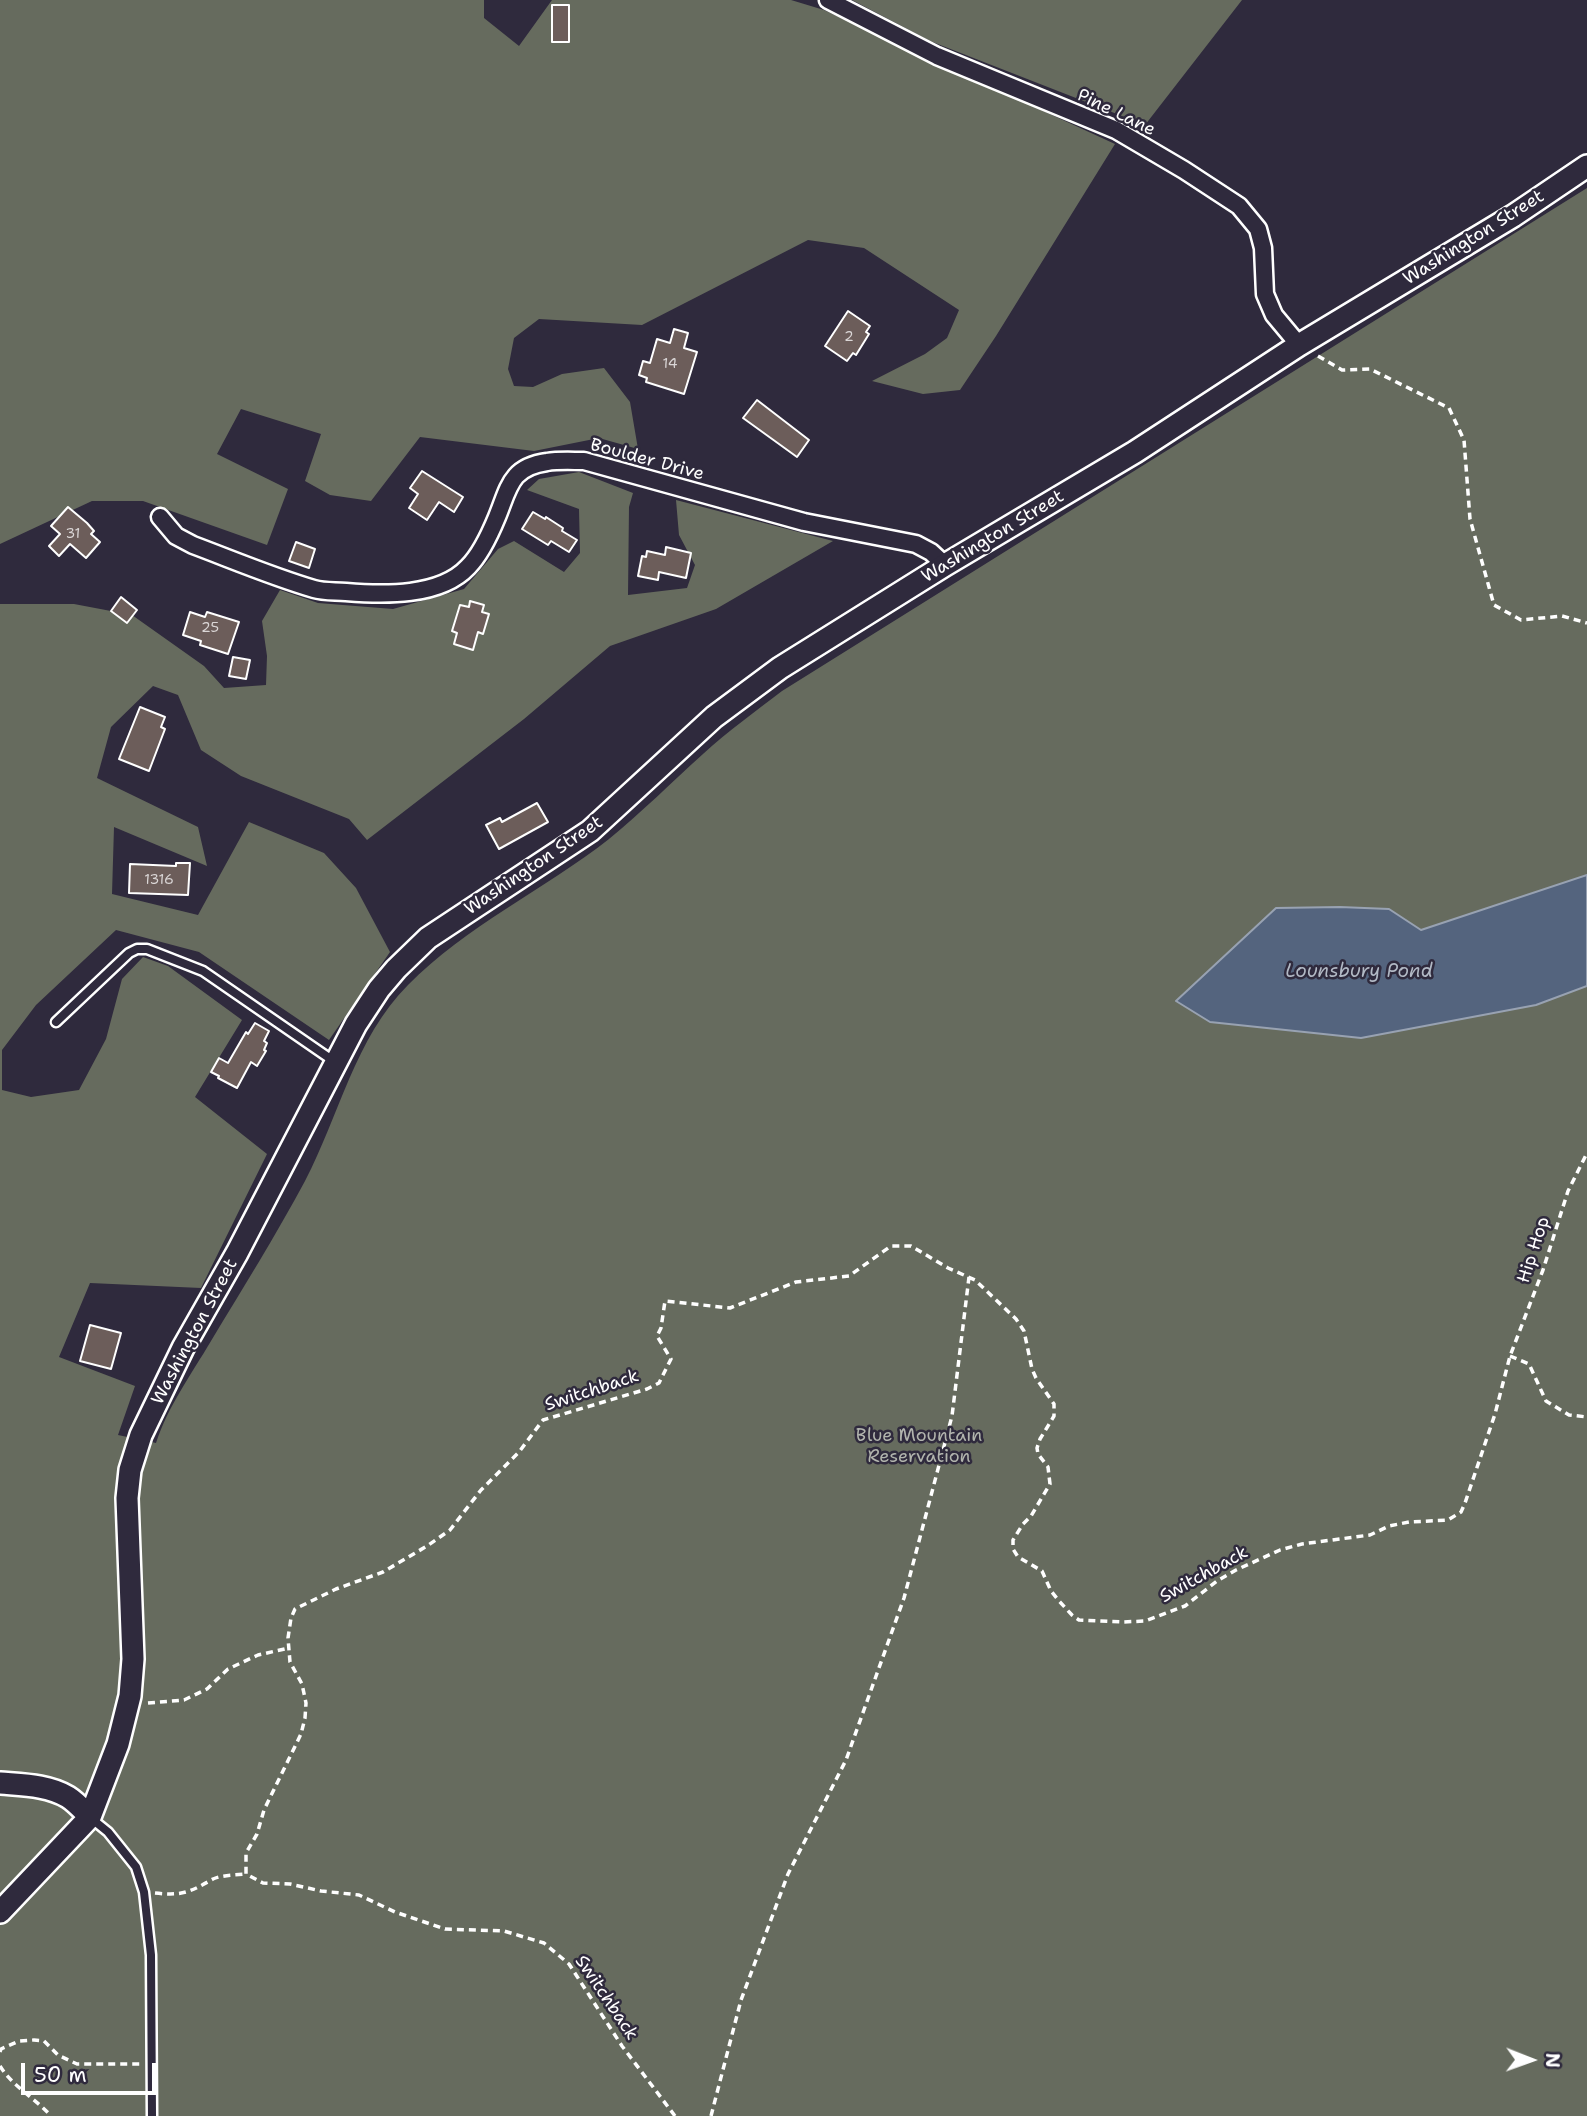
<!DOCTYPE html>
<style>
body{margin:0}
#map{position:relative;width:1587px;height:2116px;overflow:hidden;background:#2f2a3d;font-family:"Shantell Sans",sans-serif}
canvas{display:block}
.north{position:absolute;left:1496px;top:2025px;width:70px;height:70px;-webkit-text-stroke:5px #2f2a3d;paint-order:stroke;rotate:91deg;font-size:19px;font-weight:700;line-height:28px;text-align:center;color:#fff}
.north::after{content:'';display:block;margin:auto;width:24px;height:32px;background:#fff;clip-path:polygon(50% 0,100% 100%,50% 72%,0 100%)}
.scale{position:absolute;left:21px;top:2063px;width:135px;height:32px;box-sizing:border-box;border:4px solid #fff;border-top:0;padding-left:9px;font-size:21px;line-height:24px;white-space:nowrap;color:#fff;-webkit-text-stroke:5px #2f2a3d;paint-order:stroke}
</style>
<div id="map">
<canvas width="1587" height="2116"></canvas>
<div class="north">N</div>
<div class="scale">50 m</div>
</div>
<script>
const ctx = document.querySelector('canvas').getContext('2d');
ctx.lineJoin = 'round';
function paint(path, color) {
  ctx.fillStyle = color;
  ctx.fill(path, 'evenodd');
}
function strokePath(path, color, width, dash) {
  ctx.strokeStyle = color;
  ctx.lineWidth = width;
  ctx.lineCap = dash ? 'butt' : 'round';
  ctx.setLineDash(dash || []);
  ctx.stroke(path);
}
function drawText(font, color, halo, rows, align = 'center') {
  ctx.font = font + ' "Shantell Sans",sans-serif';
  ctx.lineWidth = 5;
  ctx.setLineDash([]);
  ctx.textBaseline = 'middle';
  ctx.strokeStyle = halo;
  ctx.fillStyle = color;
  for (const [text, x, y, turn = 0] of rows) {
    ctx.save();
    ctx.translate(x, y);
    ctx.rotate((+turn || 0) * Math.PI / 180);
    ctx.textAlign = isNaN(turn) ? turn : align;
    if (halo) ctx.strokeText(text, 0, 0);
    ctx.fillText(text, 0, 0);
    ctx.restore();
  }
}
const green = new Path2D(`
 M0,0h484v18l35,28 33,-46h239l33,10 291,134 -119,192 -36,54 -37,4 -51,-13 53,-27 22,-16 12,-28 -95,-62 -56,-8 -166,85 -103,-6 -25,19 -6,31 6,17 19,1 29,-13 42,-6 26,34 8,47 -39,-11 -65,13 -114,-14 -49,64 -41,-6 -25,-14 16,-47 -80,-25 -24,45 71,35 -21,56 -124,-44h-51l-92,43z
 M852,0h390l-97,125 -215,-84z
 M1587,188v1928h-1587v-1512h74l58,11 72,51 20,22 42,-3 1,-29 -5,-35 18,-31 38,13 75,6 71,-20 34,-40 16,-8 50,31 16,-19 -1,-44 -52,-19 12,-11 40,-7 54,21 -4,14 -1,88 59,-7 8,-23 -16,-30 -3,-35 157,41 -117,68 -106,37 -86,73 -157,121 -18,-21 -108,-43 -40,-26 -23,-55 -25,-9 -42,41 -14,51 101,49 9,39 -93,-39 -2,67 86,21 51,-93 75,31 32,35 34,64 -61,88 -130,-88 -83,-22 -80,75 -34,45v40l29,7 48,-7 27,-51 16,-60 21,-22 25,9 74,54 -47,77 72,57 -66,134 -111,-5 -31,74 76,29 -17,49 38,8c12,-37 35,-68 55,-102 32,-53 65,-106 94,-160 34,-65 50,-143 103,-196 58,-59 136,-95 201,-146 33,-27 63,-57 94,-85 25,-23 53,-43 79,-63z`);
const water = new Path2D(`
 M1587,875v111l-51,19 -175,33 -151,-16 -34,-21 100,-93 64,-1 49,2 32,21z`);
const building = new Path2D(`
 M552,5h17v37h-17z
 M848,311l22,15 -4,6 3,2 -13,21 -3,-2 -6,8 -22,-15z
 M674,329l14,4 -4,15 13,4 -13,42 -38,-12 1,-4 -8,-3 4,-14 7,2 7,-24 13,4z
 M757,400l52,40 -12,17 -54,-39z
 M422,471l41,26 -9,15 -15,-10 -12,18 -18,-12 9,-14 -8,-6z
 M68,507l19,16 7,8 -3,3 9,8 -14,16 -16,-14 -11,12 -10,-10 11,-12 -9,-8z
 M533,512l12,7 1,-2 17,11 -1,3 15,9 -8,12 -18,-11 -3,4 -26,-16z
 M296,542l19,7 -6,19 -20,-7z
 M666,547l25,6 -5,25 -27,-6 -1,8 -20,-4 4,-20 4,1 1,-6 18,4z
 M121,597l16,13 -10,13 -16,-12z
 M470,601l14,4 -2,7 7,2 -6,20 -5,-2 -5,18 -19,-6 3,-11 -5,-2 8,-26 9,2z
 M190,612l15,5 2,-5 32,10 -11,32 -28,-9 1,-4 -18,-6z
 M233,657l17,3 -4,19 -17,-3z
 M140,707l25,10 -4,10 4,2 -16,42 -30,-12z
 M537,803l11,19 -49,27 -13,-24 14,-7 2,4z
 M176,863h14l-2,32 -59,-2 1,-29 46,2z
 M255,1023l14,8 -5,10 3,2 -3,7 2,1 -9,15 -6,-4 -14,26 -19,-10 1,-2 -8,-4 8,-14 9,5 18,-31 2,2z
 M90,1325l31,8 -10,36 -31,-8z`);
const path = new Path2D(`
 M1318,356l24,14 28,-1 79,39 15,32 6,79 24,86 27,15 41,-4 25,7
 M1510,1356l19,8 17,37 23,14 18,2
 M148,1703l36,-3 23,-11 21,-20 30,-14 31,-7
 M155,1893c28,3 35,-1 58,-14 9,-4 23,-4 33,-5
 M0,2052l1,-3 18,-8 15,-1 10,1 14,14 19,9h63
 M0,2066c12,20 35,32 51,50
 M675,2116l-53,-70 -53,-82 -25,-21 -40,-12 -59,-2 -50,-17 -36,-17 -38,-4 -31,-7 -27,-1 -17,-9v-21l11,-19 7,-24 37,-76 4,-16 1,-15 -4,-19 -12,-22 -2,-24 3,-20 4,-9 41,-20 47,-17 44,-26 23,-16 31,-40 38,-38 24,-32 104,-31 12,-6 12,-24 -14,-23 4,-8 4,-27 65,7 66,-26 53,-6 42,-30h20l37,22 27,12 41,39 8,12 8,38 4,9 18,26v12l-14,23 -3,9 1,6 10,13 2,17 -19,32 -8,8 -10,16v9l5,8 24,14 9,20 8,10 13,14 7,5 44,2 22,-1 40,-15 32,-25 19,-11 44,-20 22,-6 68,-9 19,-9 20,-4 39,-2 13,-8 4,-9 30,-89 15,-58 33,-86 25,-79 19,-38
 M711,2116l30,-116 47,-126 58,-114 58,-162 48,-182 17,-139`);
const lane = new Path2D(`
 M56,1022l73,-69 8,-4h10l56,22 132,91
 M92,1819l16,13 28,35 8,25 7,63 1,161`);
const street = new Path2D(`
 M828,0l109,56 179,74 68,40 55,36 19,23 5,19 2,46 9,21 25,30
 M160,517l16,19 17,9c40,15 80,32 121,44 10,3 21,2 32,3 37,3 94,5 122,-25 13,-13 22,-33 29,-50 12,-29 13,-50 50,-55 12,-2 25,-1 37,-1l220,61 112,22 15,8 14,13`);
const secondary = new Path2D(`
 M0,1783c23,2 48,2 68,14 8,5 15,13 22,20
 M0,1912l90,-95 28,-73 12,-48 3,-37 -6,-161 3,-28 11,-35 42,-87 54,-95 119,-229 23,-35 17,-20 32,-31 162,-107 124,-114 66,-49 165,-103 190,-113 164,-107 214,-129 74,-50`);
const numberNames = [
 ["2",849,337],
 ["14",670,364],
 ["31",73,534],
 ["25",210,628],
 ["1316",159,880]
];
const streetNames = [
 ["Pine Lane",1116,113,26],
 ["Washington Street",1474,238,-32],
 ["Boulder Drive",647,460,15],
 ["Washington Street",993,537,-31],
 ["Washington Street",534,866,-34],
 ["Hip Hop",1534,1250,-72],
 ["Washington Street",195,1332,-62],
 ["Switchback",592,1391,-18],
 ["Switchback",1204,1575,-29],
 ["Switchback",606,1998,56]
];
const parkNames = [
 ["Blue Mountain",919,1436],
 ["Reservation",919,1457]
];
const waterNames = [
 ["Lounsbury Pond",1359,972]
];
paint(green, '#666b5e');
paint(water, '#54647e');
strokePath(water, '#98a2b2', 2);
paint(building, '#6c5d5a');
strokePath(building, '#fff', 2);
strokePath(lane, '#fff', 13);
strokePath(street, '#fff', 21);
strokePath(secondary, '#fff', 26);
strokePath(path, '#fff', 3.5, [7, 5]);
strokePath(lane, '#2f2a3d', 8);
strokePath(street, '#2f2a3d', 16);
strokePath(secondary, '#2f2a3d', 21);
drawText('14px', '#dad6d6', null, numberNames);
drawText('18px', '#fff', '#2f2a3d', streetNames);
drawText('18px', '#b2b5ae', '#2f2a3d', parkNames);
drawText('italic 19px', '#b2b9c5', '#2f2a3d', waterNames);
</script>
